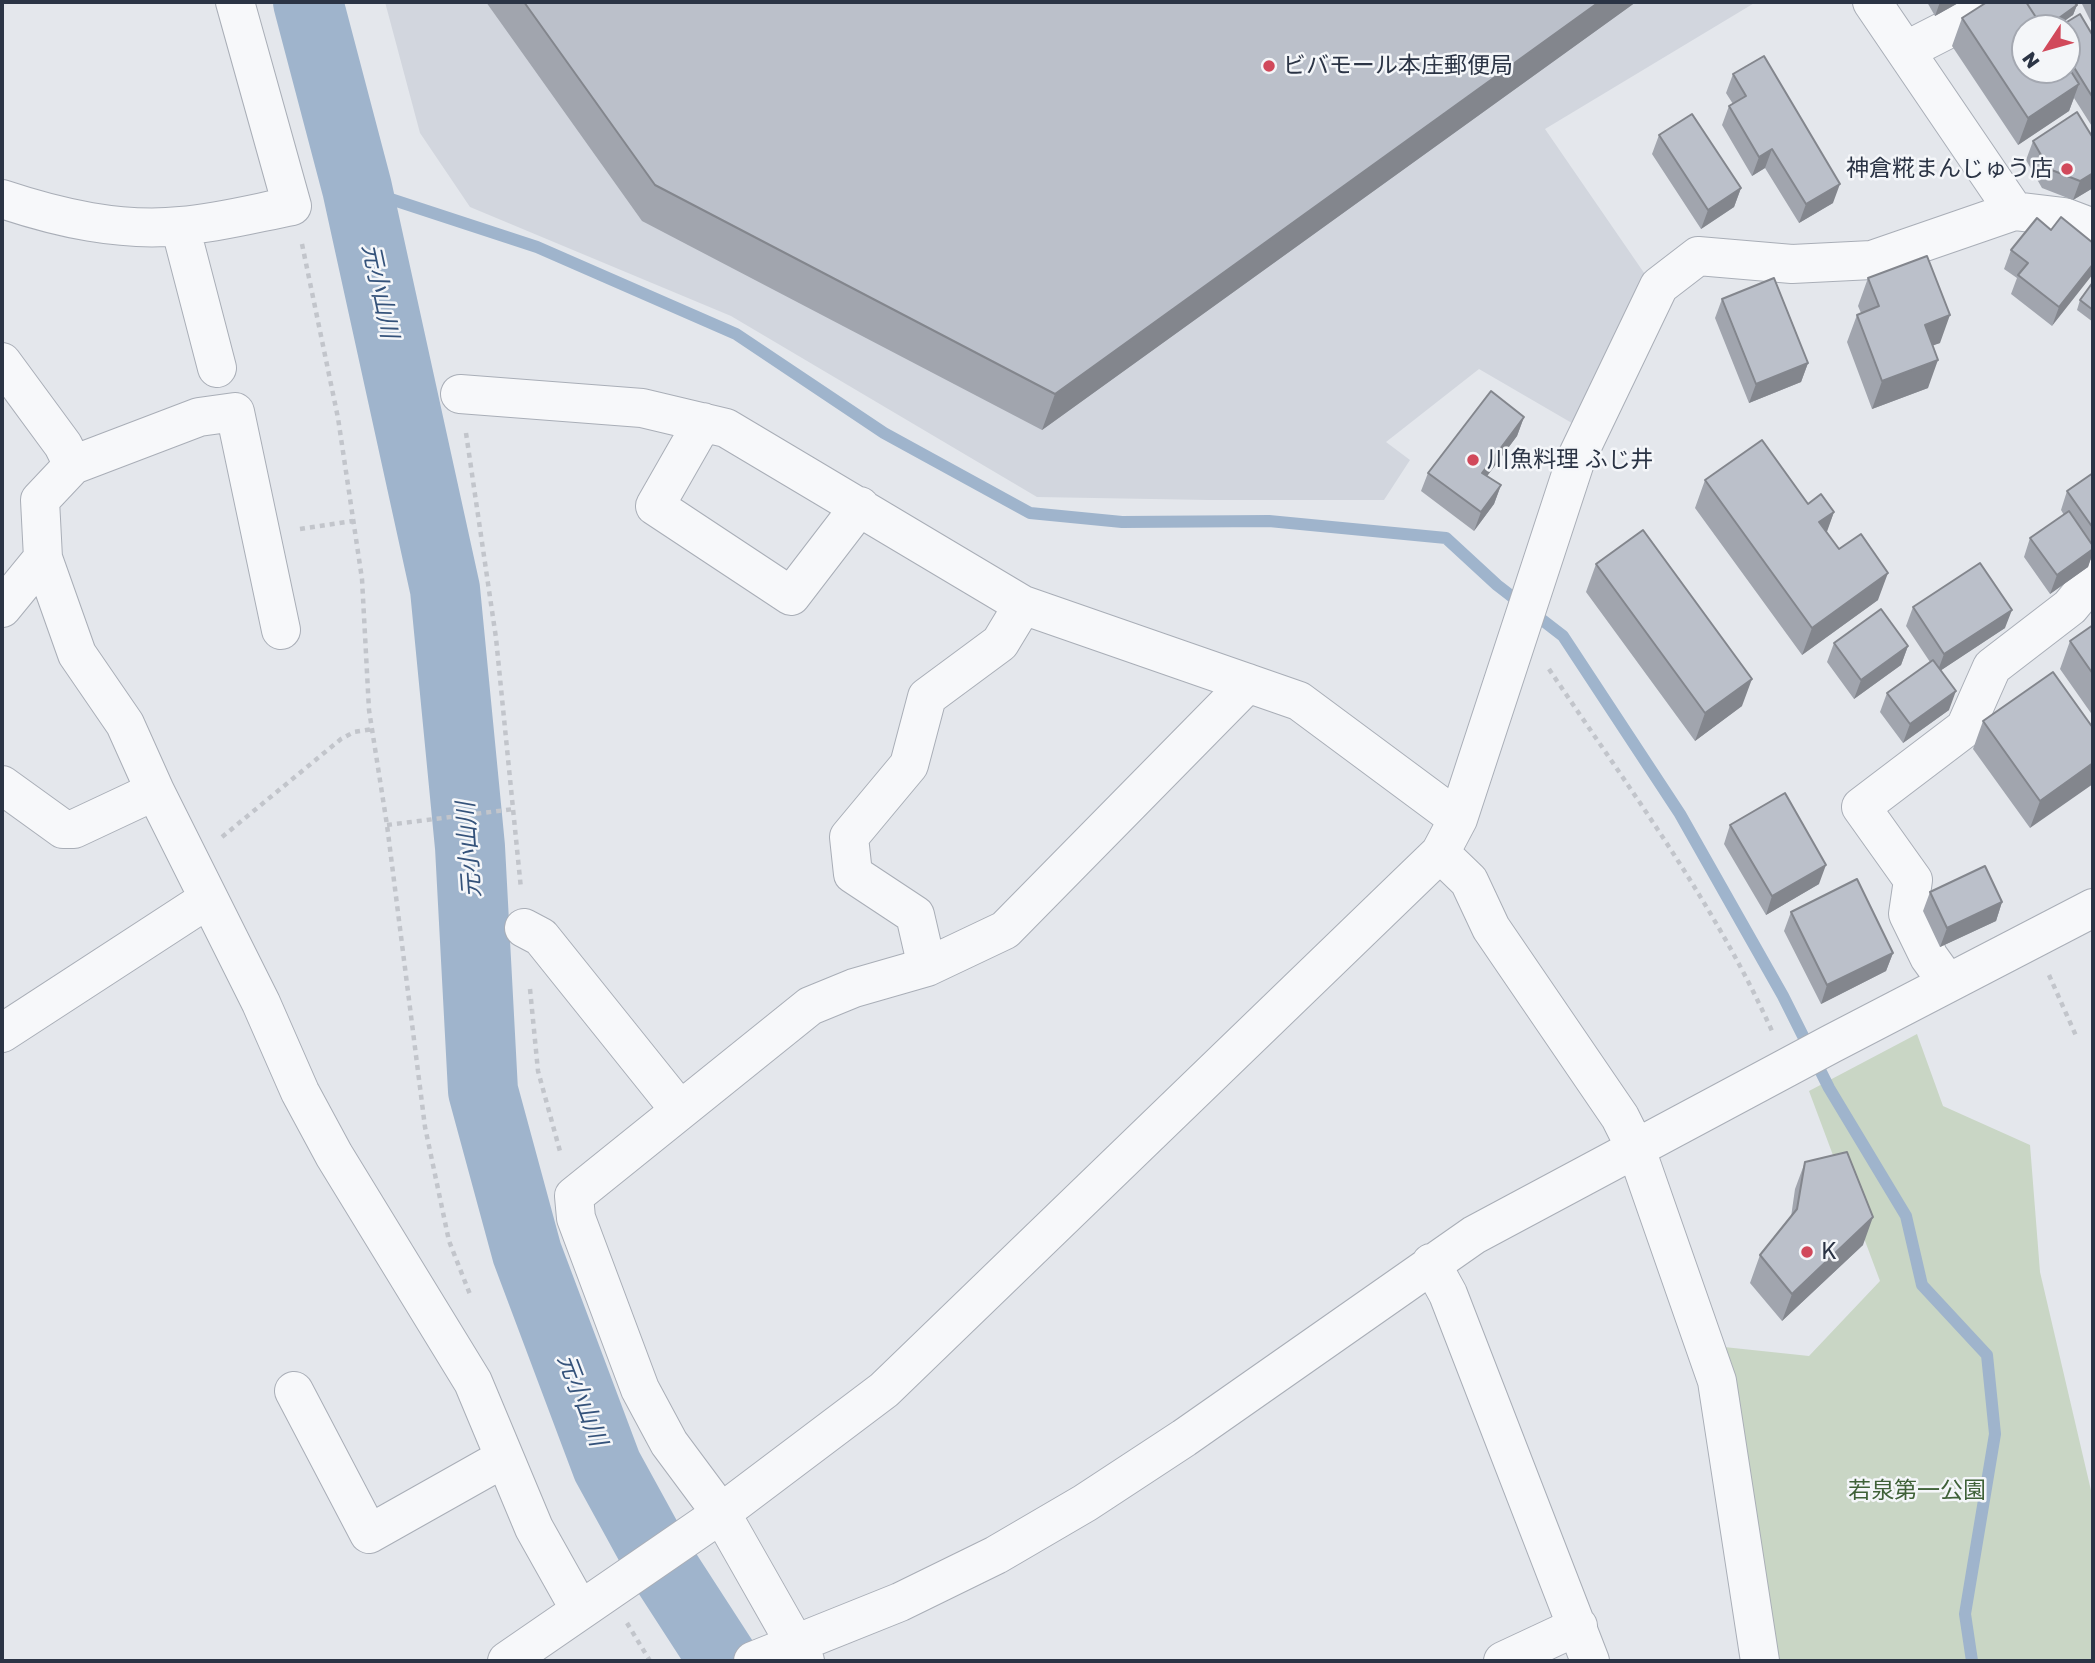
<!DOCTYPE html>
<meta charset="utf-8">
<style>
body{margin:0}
#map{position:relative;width:2095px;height:1663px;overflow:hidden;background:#e4e7ec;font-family:"Golos Text",sans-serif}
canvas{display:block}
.frame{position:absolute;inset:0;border:4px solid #2b3445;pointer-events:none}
.north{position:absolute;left:2011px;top:14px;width:70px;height:70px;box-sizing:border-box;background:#f4f6f9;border:2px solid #a4a8b1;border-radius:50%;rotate:234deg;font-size:19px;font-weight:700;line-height:28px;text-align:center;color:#2b3445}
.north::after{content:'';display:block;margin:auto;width:24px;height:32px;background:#d1495b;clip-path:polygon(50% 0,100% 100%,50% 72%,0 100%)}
</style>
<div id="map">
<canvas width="2095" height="1663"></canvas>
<div class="frame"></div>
<div class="north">N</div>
</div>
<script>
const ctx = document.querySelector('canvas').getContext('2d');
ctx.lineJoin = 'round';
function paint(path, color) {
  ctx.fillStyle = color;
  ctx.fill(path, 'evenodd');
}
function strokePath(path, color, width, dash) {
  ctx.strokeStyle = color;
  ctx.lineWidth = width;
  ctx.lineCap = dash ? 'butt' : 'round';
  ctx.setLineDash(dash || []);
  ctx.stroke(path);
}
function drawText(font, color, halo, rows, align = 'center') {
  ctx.font = font + ' "Golos Text","Noto Sans JP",sans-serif';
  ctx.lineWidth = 5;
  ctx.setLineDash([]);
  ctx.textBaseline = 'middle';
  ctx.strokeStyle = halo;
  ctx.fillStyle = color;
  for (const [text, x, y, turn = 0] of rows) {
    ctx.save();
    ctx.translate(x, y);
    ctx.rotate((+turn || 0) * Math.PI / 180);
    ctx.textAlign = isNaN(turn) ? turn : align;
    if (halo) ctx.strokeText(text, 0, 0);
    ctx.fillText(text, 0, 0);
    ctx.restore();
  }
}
const built = new Path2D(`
 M385,2h1371l-211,127 106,154 -74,143 -98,-57 -93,73 24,18 -26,40h-175l-172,-3 -306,-181 -261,-109 -50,-74z`);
const green = new Path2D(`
 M1917,1034l26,72 87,39 10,127 53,227v162h-324l-45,-314 85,9 71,-75 -71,-190z`);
const stream = new Path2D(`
 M357,188l180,59 199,87 148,99 146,80 92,9 147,-1 177,17 51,47 66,51 117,178 103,182 46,92 77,128 16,69 65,70 8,79 -30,180 7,47`);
const river = new Path2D(`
 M308,2l49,186 88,401 25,258 13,244 44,162 80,213 51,93 66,102`);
const path = new Path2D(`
 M302,244l36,174 24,161 7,131 18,115 38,302 24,114 22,56
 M466,433l30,205 25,251
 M300,529l53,-8
 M1549,669c79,118 165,233 223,362
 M387,825l127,-16
 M222,837l119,-98 13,-7 19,-3
 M2049,975l28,63
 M530,989l8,82 23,84
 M627,1623l23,38`);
const minor = new Path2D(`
 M1872,2l142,209
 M1907,50l94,-48
 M2,199c57,19 118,33 179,27 37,-3 75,-13 111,-20l-57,-204
 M180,226l37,142
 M2,362l61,83 10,20 -33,35 3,58 34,96 48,70 30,67 106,212 39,89 34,63 139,227 61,146 46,82
 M460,394l182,14 84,20 297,177 276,96 159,118
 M703,422l-48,84 136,90 69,-90
 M73,465l126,-48 36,-5 46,218
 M2,608l41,-50
 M2,785l61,44h11l81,-38
 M1440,853l29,28 22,47 129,189 16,32 81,232 43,280
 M524,928l17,9 138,172
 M927,967l-12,-52 -62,-41 -4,-37 60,-72 18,-68 73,-54 23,-38
 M1947,982l-18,-25 -21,-43 5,-34 -52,-73 104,-79 27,-61 78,-60 23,-28
 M2,1033l206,-134
 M1431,1263l17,31 142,367
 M294,1391l75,143 135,-76
 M507,1661l202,-139 175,-132 556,-537 18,-34 118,-360 83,-173 39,-30 94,8 80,-4 142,-49 50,6 29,11
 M753,1661l147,-59 96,-47 89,-52 99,-65 290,-203 357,-191 262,-136
 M805,1661l-84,-148 -52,-70 -29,-54 -64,-171 -2,-22 236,-190 44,-18 73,-21 78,-37 243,-247
 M1503,1661l75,-35`);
const wall = new Path2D(`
 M486,2h1150l-594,428 -400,-209z
 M1927,2h33l-25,14z
 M2081,2h12v24z
 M2077,5l-4,10 -48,13 42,42v-42l26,8v92l-19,-30 -5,13 -51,34 -66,-99 10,-28z
 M1733,74l100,129 -34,20 -34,-55 -13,8 -30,-51 7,-19 4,-2 -7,-11z
 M1659,135l82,53 -7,19 -33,22 -49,-75z
 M2033,141l60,47 -20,12 -31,-12 -16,-28z
 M2051,230l42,13 -41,83 -41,-32 6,-16 -13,-9 7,-19z
 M1868,278l72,65 -7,2 -5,43 -56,21 -25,-67 10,-27 4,-2 -3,-7z
 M2093,282v40l-16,-12 3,-10z
 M1722,299l86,64 -7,19 -52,21 -34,-85z
 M1524,417l-7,19 -30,40 14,9 -7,19 -20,27 -53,-40 7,-18z
 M2093,473v83l-1,-1 -4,12 -38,27 -26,-37 6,-19 34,-23 -3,-5 6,-19z
 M1705,480l103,24 26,8 -8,20 52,68 -76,55 -107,-147z
 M1596,564l146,142 -47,35 -109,-149z
 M1913,607l92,21 -64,42 8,40 -46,33 -23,-31 7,-19 43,-31 -24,-36z
 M2093,625v91l-33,-47 10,-28z
 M1834,643l74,3 -7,19 -47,34 -27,-37z
 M1983,721l110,7 -63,100 -57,-79z
 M1730,825l89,59 -53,31 -42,-71z
 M1930,892l72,10 -6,19 -56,26 -17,-36z
 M1791,912l102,41 -7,18 -65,33 -37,-73z
 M1805,1162l58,83 -81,76 -32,-38 10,-28 31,-38 4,-28z`);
const shadedWall = new Path2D(`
 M1599,2h37l-594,428 13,-36z
 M1940,2h20l-25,14z
 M2077,5l-4,10 -18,13h-10z
 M2079,84l-10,27 -51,34 10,-27z
 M1772,149l-7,19 -13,8 7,-19z
 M2093,173v15l-20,12 7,-19z
 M1840,184l-7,19 -34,20 7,-19z
 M1741,188l-7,19 -33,22 7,-19z
 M2093,264v10l-41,52 7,-19z
 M1950,315l-10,28 -25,9 10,-27z
 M1938,360l-10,28 -56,21 10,-28z
 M1808,363l-7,19 -52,21 7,-19z
 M1524,417l-7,19 -41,55 6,-18z
 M1501,485l-7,19 -20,27 7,-19z
 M1834,512l-10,28 -5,-18z
 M2093,549v3l-5,15 -38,27 7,-19z
 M1888,573l-10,27 -76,55 10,-27z
 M2012,610l-7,18 -68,45 7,-19z
 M1908,646l-7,19 -47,34 7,-19z
 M1752,679l-10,27 -47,35 10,-28z
 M1956,691l-7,19 -46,33 7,-19z
 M2093,763v21l-63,44 10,-27z
 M1826,865l-7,19 -53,31 6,-19z
 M2002,902l-6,19 -56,26 7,-19z
 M1893,953l-7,18 -65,33 6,-19z
 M1873,1217l-10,28 -81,76 10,-27z`);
const building = new Path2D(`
 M524,2h1075l-544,392 -400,-209z
 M1987,2h39l17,26h-18v42h42v-5l12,19 -51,34 -66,-100z
 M2026,2h48l3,3 -32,23h-2z
 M2080,14l13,22v62l-26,-42v-28h-10z
 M1764,56l76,128 -34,20 -34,-55 -13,8 -30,-51 17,-10 -13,-22z
 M2077,112l16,26v35l-13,8 -31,-12 -16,-28z
 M1692,114l49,74 -33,22 -49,-75z
 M2061,217l32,26v21l-34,43 -41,-32 10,-12 -17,-13 26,-32 14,12z
 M1927,256l23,59 -25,10 13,35 -56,21 -25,-66 22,-9 -11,-28z
 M1774,278l34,85 -52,21 -34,-85z
 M2093,282v28l-13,-10z
 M1491,391l33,26 -42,56 19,12 -20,27 -53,-39z
 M1762,440l46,64 13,-10 13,18 -15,10 20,27 22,-15 27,39 -76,55 -107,-148z
 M2093,473v55l-26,-37z
 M2069,511l24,35v3l-36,26 -27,-37z
 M1643,530l109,149 -47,34 -109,-149z
 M1980,563l32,47 -68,44 -31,-47z
 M1881,609l27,37 -47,34 -27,-37z
 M2093,625v49l-23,-33z
 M1933,660l23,31 -46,33 -23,-31z
 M2053,672l40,56v35l-53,38 -57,-80z
 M1785,793l41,72 -54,31 -42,-71z
 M1985,866l17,36 -55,26 -17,-36z
 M1857,879l36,74 -66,32 -36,-73z
 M1847,1152l26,65 -81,77 -32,-39 37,-46 8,-47z`);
const markers = [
 [1269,66,7,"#d1495b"],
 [2067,169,7,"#d1495b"],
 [1473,460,7,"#d1495b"],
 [1807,1252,7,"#d1495b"]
];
const poiNames = [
 ["ビバモール本庄郵便局",1283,66],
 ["神倉糀まんじゅう店",2053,169,"right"],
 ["川魚料理 ふじ井",1487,460],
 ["K",1821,1252]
];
const parkNames = [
 ["若泉第一公園",1917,1491]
];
const waterNames = [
 ["元小山川",380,291,78],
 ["元小山川",469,850,-94],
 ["元小山川",582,1400,69]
];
paint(built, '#d2d6de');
paint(green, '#c9d6c5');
strokePath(stream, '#9fb4cc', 12);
strokePath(river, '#9fb4cc', 70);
strokePath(minor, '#a9aeb7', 40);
strokePath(path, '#c2c5cb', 4.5, [5, 5]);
strokePath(minor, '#f7f8fa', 38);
paint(wall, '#a1a5ae');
paint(shadedWall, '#83868d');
paint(building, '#bbc0ca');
strokePath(building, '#83868d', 2);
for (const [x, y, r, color] of markers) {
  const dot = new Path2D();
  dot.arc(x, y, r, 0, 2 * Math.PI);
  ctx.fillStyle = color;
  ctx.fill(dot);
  strokePath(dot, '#f4f6f9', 2.5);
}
drawText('23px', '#2b3445', '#f4f6f9', poiNames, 'left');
drawText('23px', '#3f6138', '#f4f6f9', parkNames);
drawText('italic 24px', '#34527a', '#f4f6f9', waterNames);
</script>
